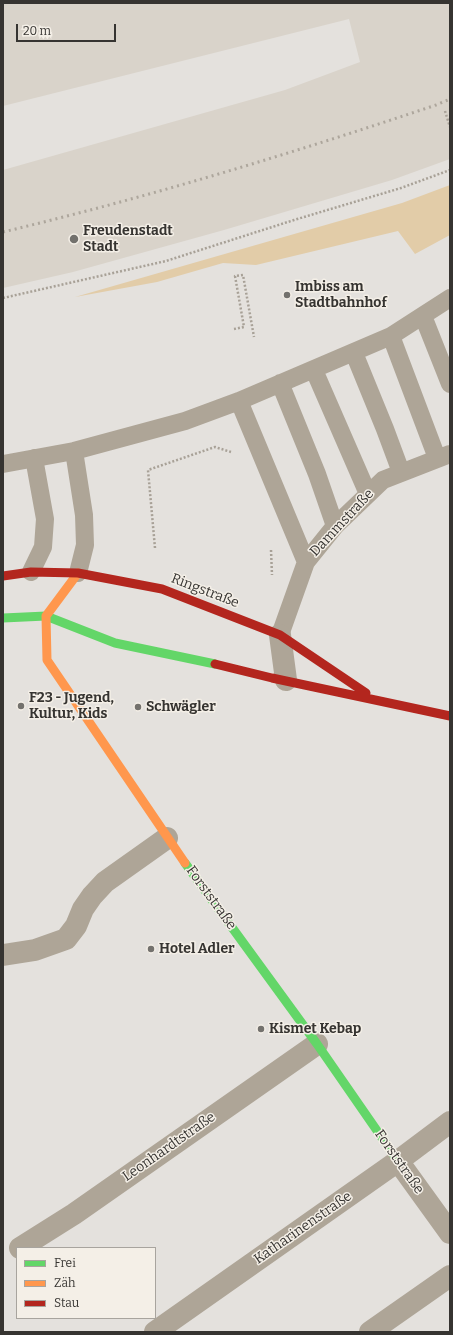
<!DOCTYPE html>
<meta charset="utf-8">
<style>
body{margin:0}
#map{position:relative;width:453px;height:1335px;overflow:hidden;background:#e4e1dd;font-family:Bitter,serif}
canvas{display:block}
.frame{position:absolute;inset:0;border:4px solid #363431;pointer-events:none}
.legend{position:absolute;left:16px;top:1247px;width:140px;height:72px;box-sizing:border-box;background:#f4efe7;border:1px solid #a8a49e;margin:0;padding:5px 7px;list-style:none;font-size:12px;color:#363431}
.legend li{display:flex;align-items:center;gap:8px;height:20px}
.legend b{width:20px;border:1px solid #a8a49e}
.scale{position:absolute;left:16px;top:24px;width:100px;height:18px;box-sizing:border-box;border:2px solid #363431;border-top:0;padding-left:5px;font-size:12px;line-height:14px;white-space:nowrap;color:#363431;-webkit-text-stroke:3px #f4efe7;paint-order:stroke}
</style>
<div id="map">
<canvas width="453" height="1335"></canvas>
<div class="frame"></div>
<ul class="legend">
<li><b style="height:5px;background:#63d668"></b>Frei</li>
<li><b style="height:5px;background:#ff974d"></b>Zäh</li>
<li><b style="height:5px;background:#b3261e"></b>Stau</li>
</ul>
<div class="scale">20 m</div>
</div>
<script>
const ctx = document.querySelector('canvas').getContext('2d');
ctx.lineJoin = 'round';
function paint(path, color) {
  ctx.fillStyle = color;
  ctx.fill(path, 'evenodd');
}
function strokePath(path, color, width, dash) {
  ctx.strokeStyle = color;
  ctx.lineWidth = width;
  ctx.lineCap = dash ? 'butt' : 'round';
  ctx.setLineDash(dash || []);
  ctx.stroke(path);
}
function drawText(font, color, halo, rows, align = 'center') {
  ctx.font = font + ' Bitter,serif';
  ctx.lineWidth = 3;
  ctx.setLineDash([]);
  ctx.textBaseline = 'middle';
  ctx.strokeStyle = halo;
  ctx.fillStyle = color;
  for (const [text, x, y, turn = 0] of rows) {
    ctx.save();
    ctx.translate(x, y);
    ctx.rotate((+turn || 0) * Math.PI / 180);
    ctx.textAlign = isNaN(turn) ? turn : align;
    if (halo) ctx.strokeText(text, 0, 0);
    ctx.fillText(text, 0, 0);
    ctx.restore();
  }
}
const built = new Path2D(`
 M3,3h447v156l-58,21 -168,50 -151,42 -70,16v-118l282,-80 75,-28 -11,-43 -346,87z`);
const green = new Path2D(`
 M450,185v50l-35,19 -17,-23 -142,34 -33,-2 -66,19 -82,15 327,-94z`);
const path = new Path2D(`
 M445,111l5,16
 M3,298l163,-37 128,-41 107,-32 49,-18
 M234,329l10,-2 -9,-51 8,-1 11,62
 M155,548l-7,-78 67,-23 16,5
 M271,550l1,25`);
const lane = new Path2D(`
 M423,316l27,68
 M391,336l46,122
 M354,353l31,76 16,43
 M314,370l54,124
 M280,383l37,91 18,52
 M239,401l67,161
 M74,451l10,64 1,30 -7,28
 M3,464l71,-13 111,-30 54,-20 152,-65 59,-38
 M31,572l12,-25 2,-28 -11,-61
 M280,635l26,-73 29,-36 48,-46 67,-26`);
const street = new Path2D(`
 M280,635l6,45
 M3,955l32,-5 31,-11 10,-13 7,-17 9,-13 13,-14 62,-44
 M398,1161l52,72
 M20,1248l54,-34 243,-170
 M155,1332l243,-171 52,-39
 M370,1332l80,-56`);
const fast = new Path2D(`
 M3,618l43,-2 69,27 100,21
 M185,863l132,181 81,117`);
const slow = new Path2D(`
 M78,573l-32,43 1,44 138,203`);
const jam = new Path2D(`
 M3,576l28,-4 47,1 84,16 118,46 86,58
 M215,664l57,14 178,38`);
const rail = new Path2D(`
 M3,232c146,-35 290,-79 433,-127l14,-6`);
const markers = [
 [74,239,5,"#73716d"],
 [287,295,4,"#73716d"],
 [21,706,4,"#73716d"],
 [138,707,4,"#73716d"],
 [151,949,4,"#73716d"],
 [261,1029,4,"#73716d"]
];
const poiNames = [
 ["Freudenstadt",83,231],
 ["Stadt",83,247],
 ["Imbiss am",295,287],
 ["Stadtbahnhof",295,303],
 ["F23 - Jugend,",29,698],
 ["Kultur, Kids",29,714],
 ["Schwägler",146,707],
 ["Hotel Adler",159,949],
 ["Kismet Kebap",269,1029]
];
const streetNames = [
 ["Dammstraße",342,523,-47],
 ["Ringstraße",205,591,21],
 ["Forststraße",211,898,54],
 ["Leonhardtstraße",169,1147,-35],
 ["Forststraße",399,1162,55],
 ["Katharinenstraße",303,1228,-35]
];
paint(built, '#d9d3ca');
paint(green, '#e2cca8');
strokePath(path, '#a8a197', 2.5, [2, 2]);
strokePath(lane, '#aea597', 18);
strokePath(street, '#aea597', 22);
strokePath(fast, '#63d668', 9);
strokePath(slow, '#ff974d', 9);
strokePath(jam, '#b3261e', 9);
strokePath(rail, '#ada69c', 3, [2, 4]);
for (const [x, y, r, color] of markers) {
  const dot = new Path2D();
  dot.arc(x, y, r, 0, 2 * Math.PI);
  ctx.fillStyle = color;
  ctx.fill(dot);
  strokePath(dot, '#f4efe7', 1.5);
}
drawText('bold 14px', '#363431', '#f4efe7', poiNames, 'left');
drawText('14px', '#363431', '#f4efe7', streetNames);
</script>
